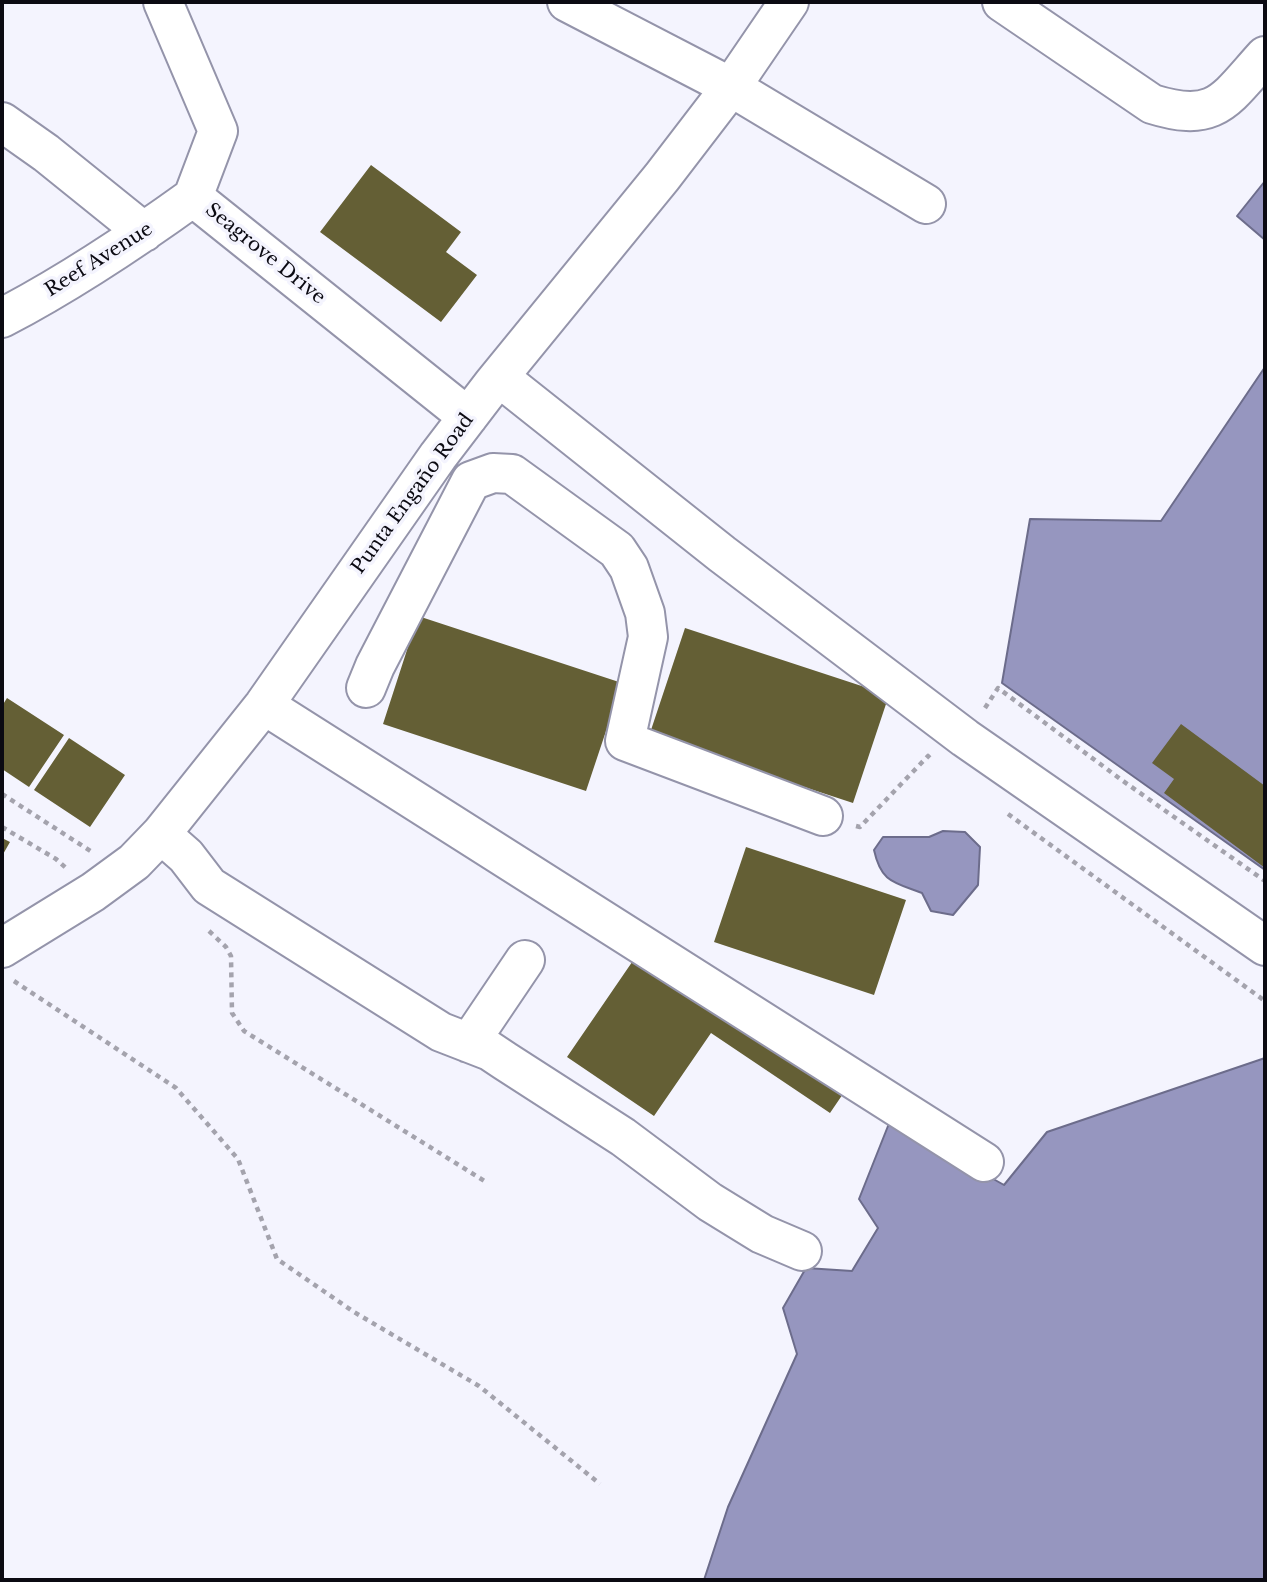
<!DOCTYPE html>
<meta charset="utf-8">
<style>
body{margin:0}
#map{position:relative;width:1267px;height:1582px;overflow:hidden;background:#f4f4fe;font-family:"Libre Baskerville",serif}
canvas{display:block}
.frame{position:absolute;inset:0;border:4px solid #0b0a12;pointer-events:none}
</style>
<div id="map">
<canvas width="1267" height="1582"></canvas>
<div class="frame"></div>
</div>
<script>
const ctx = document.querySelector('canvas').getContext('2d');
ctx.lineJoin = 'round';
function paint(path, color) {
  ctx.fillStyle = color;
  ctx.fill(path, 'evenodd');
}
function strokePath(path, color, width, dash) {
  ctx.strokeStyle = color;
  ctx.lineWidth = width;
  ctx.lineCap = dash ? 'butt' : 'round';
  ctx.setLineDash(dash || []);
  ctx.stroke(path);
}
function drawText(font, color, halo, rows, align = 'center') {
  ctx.font = font + ' "Libre Baskerville",serif';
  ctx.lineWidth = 7;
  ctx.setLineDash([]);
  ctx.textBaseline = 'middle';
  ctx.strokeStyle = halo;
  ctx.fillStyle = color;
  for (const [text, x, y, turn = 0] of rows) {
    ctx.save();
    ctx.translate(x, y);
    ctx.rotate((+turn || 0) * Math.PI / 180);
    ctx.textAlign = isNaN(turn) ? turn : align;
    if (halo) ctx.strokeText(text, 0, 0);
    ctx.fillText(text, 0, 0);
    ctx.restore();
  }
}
const water = new Path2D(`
 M1265,181v59l-28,-24z
 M1265,367v503l-263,-187 28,-164 131,2z
 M943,831l22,1 15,15 -2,38 -25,30 -22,-4 -9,-18c-29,-11 -41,-11 -48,-43l9,-13h46z
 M1265,1058v522h-561l24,-73 69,-153 -14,-46 23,-40 46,3 26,-43 -19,-29 31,-78 114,64 43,-53z`);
const building = new Path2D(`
 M371,165l90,67 -15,20 31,23 -36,47 -121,-90z
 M418,616l204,67 -36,108 -203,-67z
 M685,628l204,67 -36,108 -204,-67z
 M7,698l57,37 -35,52 -27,-18v-63z
 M1181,724l84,62v82l-101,-75 10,-14 -22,-16z
 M69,738l56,37 -35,52 -56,-37z
 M2,838l8,4 -8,14z
 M746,847l160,53 -32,95 -160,-53z
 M641,949l206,139 -17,25 -119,-80 -57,83 -87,-59z`);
const path = new Path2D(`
 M985,708l13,-20 125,93 142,100
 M2,794l90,58
 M1008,814l257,187
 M856,826l4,1 68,-71 2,2
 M2,827l54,32 10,9
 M209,931l17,16 5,9 1,57 12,18 242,151
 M14,981l162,107 62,71 39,100 77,53 125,74 121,98`);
const minor = new Path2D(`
 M163,2l55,129 -25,66
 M567,2l164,85 195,117
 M1002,2l150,102c64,20 73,-4 113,-48
 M2,122l44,31 98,79
 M193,197l275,220
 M2,318c67,-35 130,-77 191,-121
 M499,377l223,177 243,184 300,208
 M366,688l9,-22 96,-185 22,-8 19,1 105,76 12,18 16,45 3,24 -23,104 198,75
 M264,705l720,457
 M161,834l25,22 23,30 232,146 49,19 15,10 118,76 87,65 52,32 40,17
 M2,948l91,-56 41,-30 27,-28 103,-129 174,-249 55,-72 169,-207 69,-90 58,-85
 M469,1043l56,-83`);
const streetNames = [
 ["Seagrove Drive",265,254,39],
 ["Reef Avenue",99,260,-32],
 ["Punta Engaño Road",413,494,-54]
];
paint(water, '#9696bf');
strokePath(water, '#6c6c8b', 2);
paint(building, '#645f35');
strokePath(minor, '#9494aa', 42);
strokePath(path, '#a4a3ad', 4.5, [5, 5]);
strokePath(minor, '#fff', 38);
drawText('19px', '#0b0a12', '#f4f4fe', streetNames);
</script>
